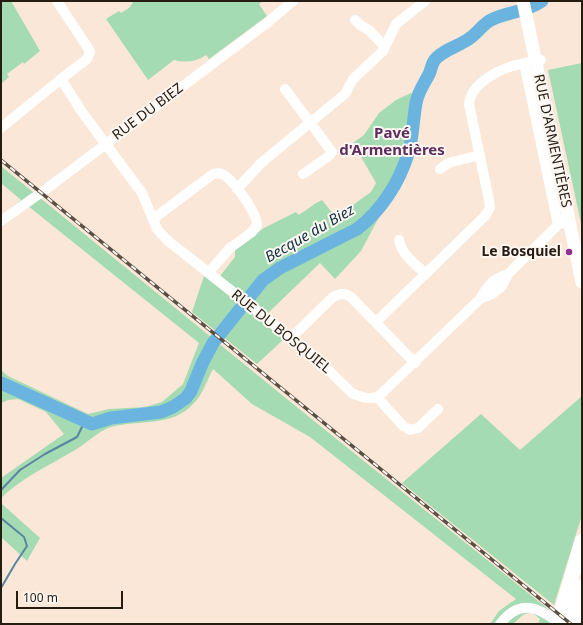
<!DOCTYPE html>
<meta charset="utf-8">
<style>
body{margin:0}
#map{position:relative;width:583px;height:625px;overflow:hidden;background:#fae7d7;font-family:"Noto Sans",sans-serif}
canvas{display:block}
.frame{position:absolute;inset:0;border:2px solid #271c12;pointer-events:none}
.scale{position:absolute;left:16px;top:591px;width:107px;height:18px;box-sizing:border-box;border:2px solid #271c12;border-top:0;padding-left:5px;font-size:12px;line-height:14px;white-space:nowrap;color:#271c12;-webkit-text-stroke:3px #fdf7f2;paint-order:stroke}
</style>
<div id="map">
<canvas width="583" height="625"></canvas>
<div class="frame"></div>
<div class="scale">100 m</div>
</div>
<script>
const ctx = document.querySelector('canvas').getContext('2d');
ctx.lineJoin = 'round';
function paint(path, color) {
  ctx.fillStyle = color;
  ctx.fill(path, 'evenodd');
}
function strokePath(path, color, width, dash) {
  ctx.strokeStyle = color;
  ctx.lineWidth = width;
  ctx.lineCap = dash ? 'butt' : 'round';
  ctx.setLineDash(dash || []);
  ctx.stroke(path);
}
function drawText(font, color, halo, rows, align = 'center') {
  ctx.font = font + ' "Noto Sans",sans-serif';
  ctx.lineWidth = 4;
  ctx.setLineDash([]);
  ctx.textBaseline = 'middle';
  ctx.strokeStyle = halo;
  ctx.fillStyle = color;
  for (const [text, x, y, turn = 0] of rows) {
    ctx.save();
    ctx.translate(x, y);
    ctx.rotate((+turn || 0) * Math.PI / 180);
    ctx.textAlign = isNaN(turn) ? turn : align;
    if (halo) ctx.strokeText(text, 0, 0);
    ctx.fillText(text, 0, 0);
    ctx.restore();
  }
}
const green = new Path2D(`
 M1,1h10l29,50 -16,13 -1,-2 -16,12 2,3 -8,7z
 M134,1h129l-4,3 8,12 -58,43 -3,-4c-10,7 -20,8 -32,5l-26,20 -42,-61 13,-8 2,2 8,-5z
 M582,63v165l-34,-158z
 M411,93l12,4 -11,52 -3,12 -48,90 -26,28 -15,-16 -52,50 -48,-37 15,-19v-7l29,-22 32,-16 3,3 17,-12 6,-3 12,15 9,-3 28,-20 5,-9 -23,-40 11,-8 15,-22 17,-13z
 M1,166l297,242 255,205 -3,11h-12l2,-5 -9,-7 -8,3 -10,9h-23l9,-13 17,-12 -206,-162 -58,-33 -39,-35c-6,11 -10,25 -19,34 -22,25 -55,16 -83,24 -13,4 -24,16 -36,23 -25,15 -52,27 -74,48v-20l63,-44 -18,-22 -28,-13 -10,1 -7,3v-33l7,6 80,38 21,-5 36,-2 17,-5 21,-18 16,-41 -171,-137 -27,21v-11l20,-16 -20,-17z
 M204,276l80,63 -27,25 -65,-52z
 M582,396v119l-28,90 -152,-122 79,-69 39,36z
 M1,503l39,35 -13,23 -26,-24z`);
const stream = new Path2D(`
 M1,490l19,-20 25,-16 32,-17 8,-16
 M1,518l23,19 3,9 -12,18 -14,24`);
const river = new Path2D(`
 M1,383l91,41 19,-6 50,-6 12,-5 13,-9 5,-7 11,-27 11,-21 50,-63 17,-12 77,-39c24,-18 42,-46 51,-75 5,-16 5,-34 8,-51 2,-12 9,-20 14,-31 1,-3 2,-8 4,-11 6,-10 26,-15 36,-23 9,-6 13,-15 23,-19 16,-7 35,-8 49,-18`);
const minor = new Path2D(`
 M57,1l31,47 2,4 -3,7 -26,20 21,33 60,81 15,36 10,11 147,116 39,38 13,4h7l7,-3 100,-96c9,-15 11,-19 28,-25
 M355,20l5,5 10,6 15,16
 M524,63l34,162
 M285,89l47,63 -3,4 -26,18
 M1,128l60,-49
 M440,169l8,-6 32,-8
 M237,189l24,-26 84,-69 8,-15 30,-28 13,-27 29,-23
 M153,219l60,-45c4,-1 6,-1 9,0 11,5 35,39 35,51l-5,7 -22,16 -22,25
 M1,221l48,-34 146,-110 72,-54 26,-22
 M399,240c3,15 16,24 27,34
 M480,299l12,-5 10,-8 6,-12 50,-49 6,-3
 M376,322l109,-106 5,-8 -1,-8 -20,-96c1,-9 5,-15 12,-21 19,-16 36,-19 60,-23
 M291,338l42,-41c7,-4 13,-4 19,1l63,65
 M377,397l26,29 7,4 8,-2 20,-19
 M500,624c20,-26 39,-17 60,0`);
const major = new Path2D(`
 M523,1l59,281`);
const highway = new Path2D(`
 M558,624l24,-83
 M572,624l10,-37`);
const rail = new Path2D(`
 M1,160l570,464`);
const markers = [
 [569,252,4,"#923097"]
];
const streetNames = [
 ["RUE DU BIEZ",148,112,-37],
 ["RUE D'ARMENTIÈRES",552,141,78],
 ["RUE DU BOSQUIEL",281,332,39]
];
const poiNames = [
 ["Le Bosquiel",561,252]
];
const neighbourhoodNames = [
 ["Pavé",392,134],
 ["d'Armentières",392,151]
];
const waterNames = [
 ["Becque du Biez",310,234,-30]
];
paint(green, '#a5dbb2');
strokePath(stream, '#5786a2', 2);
strokePath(river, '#6bb4df', 13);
strokePath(minor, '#fff', 10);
strokePath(major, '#fff', 13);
strokePath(highway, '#fff', 15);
strokePath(rail, '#5b4e43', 3.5);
strokePath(rail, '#fdf7f2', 2, [6]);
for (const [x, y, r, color] of markers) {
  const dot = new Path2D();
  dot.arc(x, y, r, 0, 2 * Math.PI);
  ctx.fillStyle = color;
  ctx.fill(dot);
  strokePath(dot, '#fdf7f2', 1.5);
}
drawText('14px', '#271c12', '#fdf7f2', streetNames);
drawText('bold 14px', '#271c12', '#fdf7f2', poiNames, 'right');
drawText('bold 15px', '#5d2d5f', '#fdf7f2', neighbourhoodNames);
drawText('italic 15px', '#103143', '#fdf7f2', waterNames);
</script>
